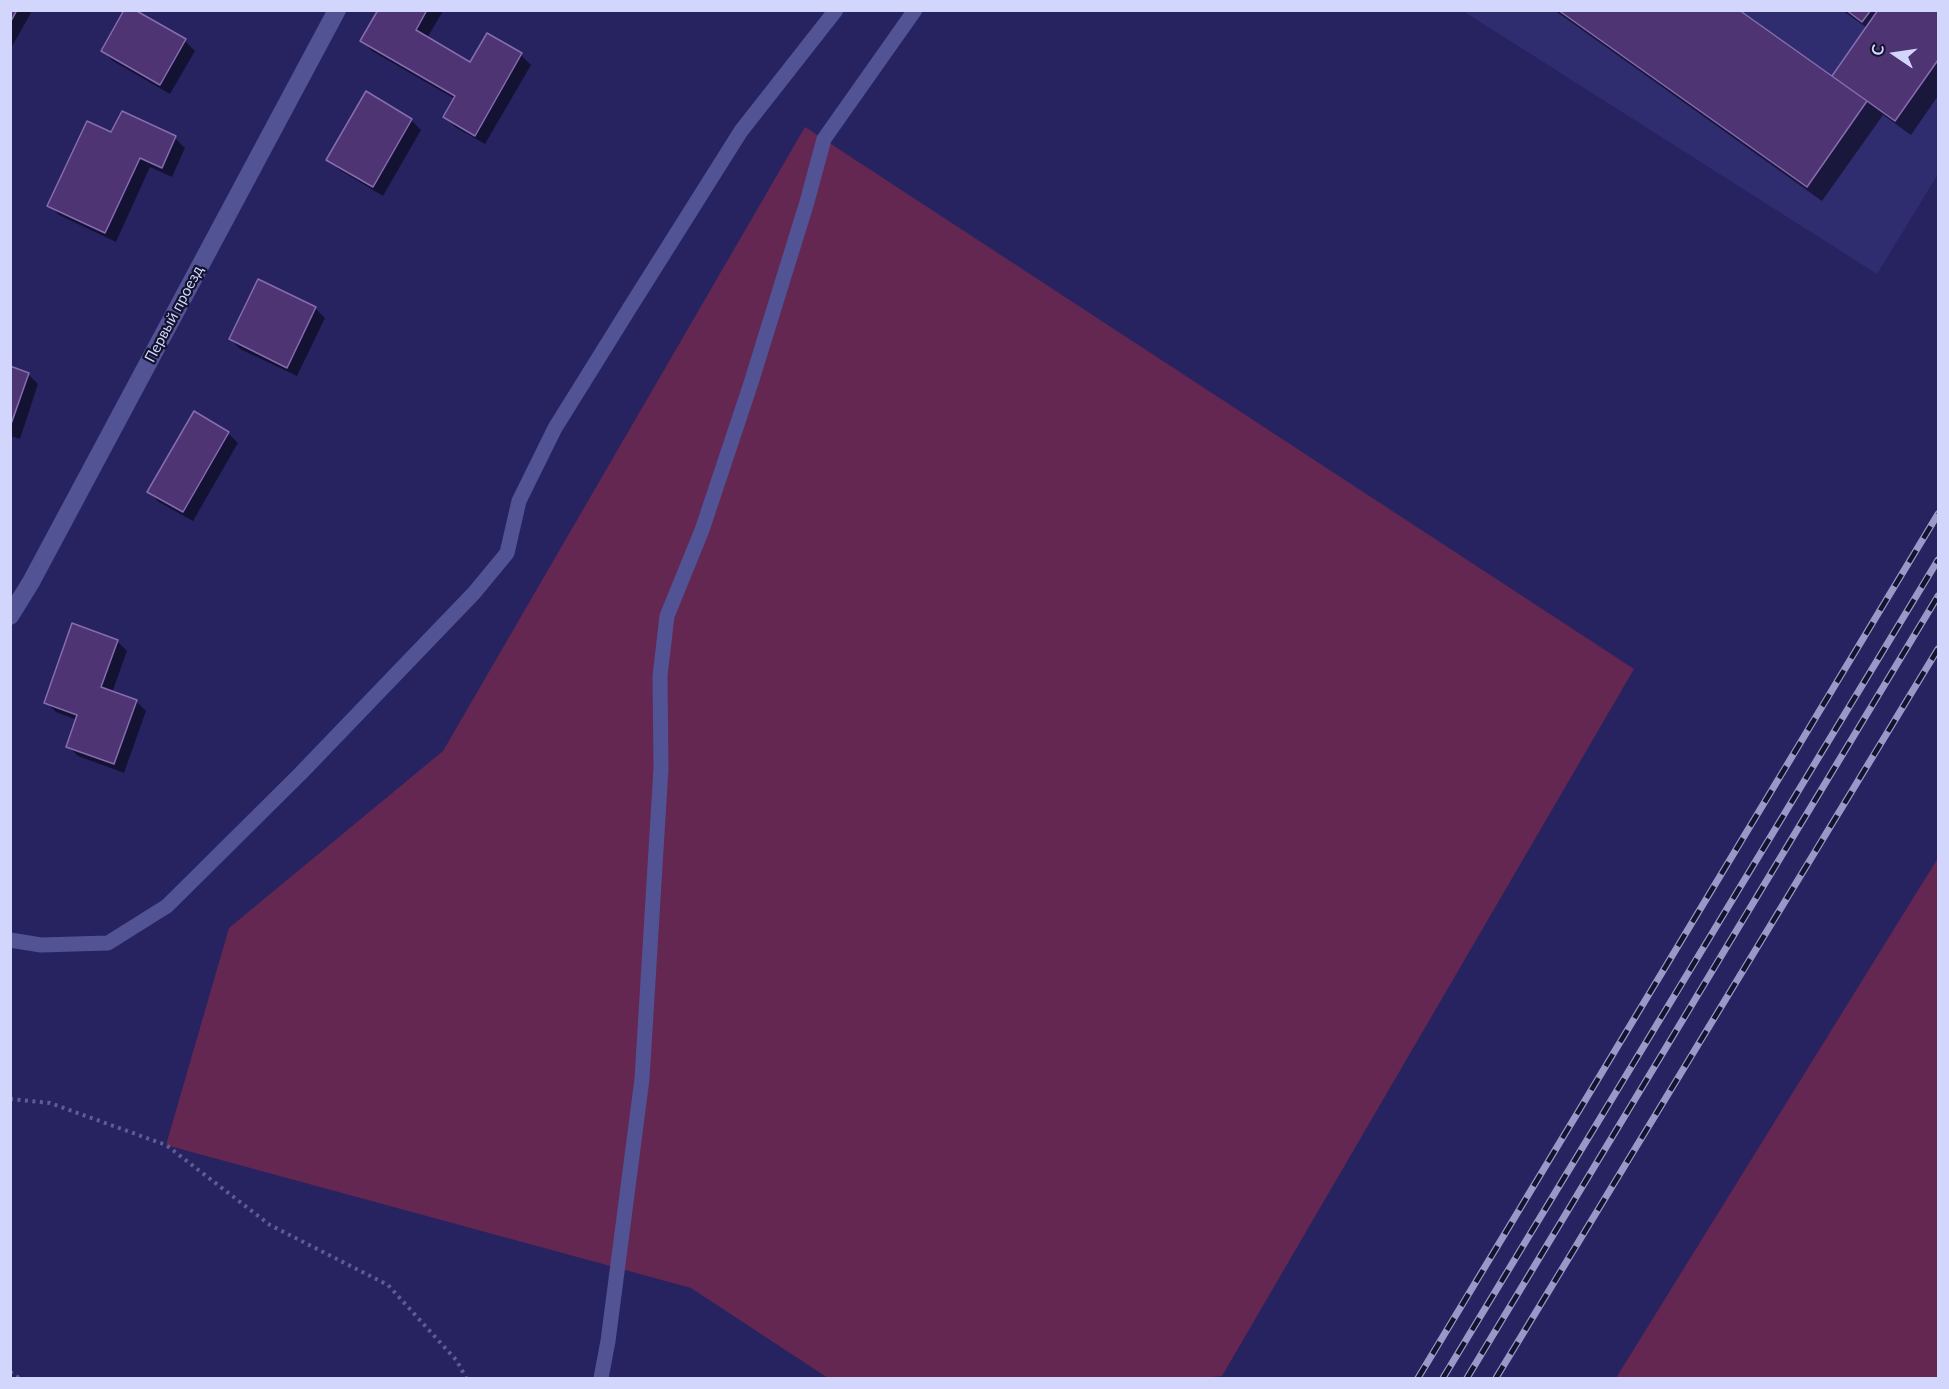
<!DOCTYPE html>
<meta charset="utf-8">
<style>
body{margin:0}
#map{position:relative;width:1949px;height:1389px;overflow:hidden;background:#272361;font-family:Lato,sans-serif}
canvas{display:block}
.frame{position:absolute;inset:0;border:12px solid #d2d5fc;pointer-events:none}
.north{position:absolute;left:1865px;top:24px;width:60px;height:60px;-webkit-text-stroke:4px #13132e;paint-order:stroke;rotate:283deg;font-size:16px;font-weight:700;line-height:24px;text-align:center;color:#d2d5fc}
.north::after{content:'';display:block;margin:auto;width:21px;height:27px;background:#d2d5fc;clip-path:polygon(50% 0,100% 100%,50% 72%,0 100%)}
</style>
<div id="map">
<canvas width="1949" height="1389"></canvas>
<div class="frame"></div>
<div class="north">С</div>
</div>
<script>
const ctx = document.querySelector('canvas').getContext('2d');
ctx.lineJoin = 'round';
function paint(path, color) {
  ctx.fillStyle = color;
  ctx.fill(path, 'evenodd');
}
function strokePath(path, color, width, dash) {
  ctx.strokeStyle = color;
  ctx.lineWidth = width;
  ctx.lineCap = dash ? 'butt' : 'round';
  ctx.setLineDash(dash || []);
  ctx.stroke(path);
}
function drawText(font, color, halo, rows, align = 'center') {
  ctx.font = font + ' Lato,sans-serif';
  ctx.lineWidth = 4.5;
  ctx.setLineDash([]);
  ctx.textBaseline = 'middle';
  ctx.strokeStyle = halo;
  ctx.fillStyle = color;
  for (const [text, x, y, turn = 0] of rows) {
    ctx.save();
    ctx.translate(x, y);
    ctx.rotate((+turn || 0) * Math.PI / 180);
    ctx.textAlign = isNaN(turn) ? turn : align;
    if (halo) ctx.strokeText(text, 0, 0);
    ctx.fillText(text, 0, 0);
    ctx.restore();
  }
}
const built = new Path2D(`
 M1463,11h475v163l-61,100z`);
const green = new Path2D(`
 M805,127l829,542 -412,707 -19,2h-375l-137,-90 -525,-143 63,-217 214,-177z
 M1938,858v520h-322z`);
const shadow = new Path2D(`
 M10,10h18l3,3 -21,37z
 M380,10l63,1 -16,27 44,26 17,-29 33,20 10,10 -46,79 -30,-17 -10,-10 10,-18 -83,-48 -10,-10z
 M1554,10h182l96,68 35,-50 -25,-18h96v86l-27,39 -28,-20 -61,86z
 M185,41l10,10 -25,43 -57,-33 -10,-10z
 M122,113l53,25 10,10 -13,29 -22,-10 -34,75 -57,-27 -10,-10 63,-71z
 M411,120l10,10 -38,66 -45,-27 -10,-10z
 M315,308l10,10 -28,58 -57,-27 -10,-10z
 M10,368l18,6 10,10 -18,55 -10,-3z
 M228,433l10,10 -45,78 -34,-19 -10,-10z
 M117,641l10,10 -15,42 24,8 10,10 -22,62 -46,-17 -10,-10 9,-26 -21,-8 -10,-10z`);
const building = new Path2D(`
 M10,10h7l-7,13z
 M124,10h11l51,29 -26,46 -59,-34z
 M378,10h49l-11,20 54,32 17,-29 35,20 -47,83 -32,-19 12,-21 -95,-55z
 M1558,10h181l128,91 -60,86z
 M1846,10h25l-9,12z
 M1878,10h60v50l-43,61 -63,-45z
 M366,91l46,28 -39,68 -47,-27z
 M122,111l54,25 -14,32 -22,-10 -35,75 -58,-27 40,-85 24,11z
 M258,279l58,28 -29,61 -58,-29z
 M10,366l19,7 -19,54z
 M194,411l35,21 -46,80 -36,-20z
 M72,623l46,17 -17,47 36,13 -23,64 -48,-17 11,-32 -33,-12z`);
const path = new Path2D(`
 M10,1099l40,4 116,42 104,80 118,60 69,76 9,17
 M10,1372l9,6`);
const lane = new Path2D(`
 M10,940l31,5 67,-2 59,-37 134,-133 173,-180 33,-40 12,-52 36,-73 74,-119 112,-178 95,-121
 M601,1378l7,-37 34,-262 19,-311 -1,-92 7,-60 35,-86 49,-147 56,-181 17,-63 91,-129`);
const street = new Path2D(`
 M10,616l21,-34 306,-572`);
const rail = new Path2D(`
 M1418,1378l520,-864
 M1443,1378l495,-818
 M1467,1378l471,-782
 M1496,1378l442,-729`);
const streetNames = [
 ["Первый проезд",174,314,-62]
];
paint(built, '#302c70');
paint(green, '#632751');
paint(shadow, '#0007');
paint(building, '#4f3473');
strokePath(building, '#866cb0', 1.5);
strokePath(path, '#5e5d93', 4, [3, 4.5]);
strokePath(lane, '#525395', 15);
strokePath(street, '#525395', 18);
strokePath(rail, '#9999c8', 7);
strokePath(rail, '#13132e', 4.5, [14]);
drawText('15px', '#d2d5fc', '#13132e', streetNames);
</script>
